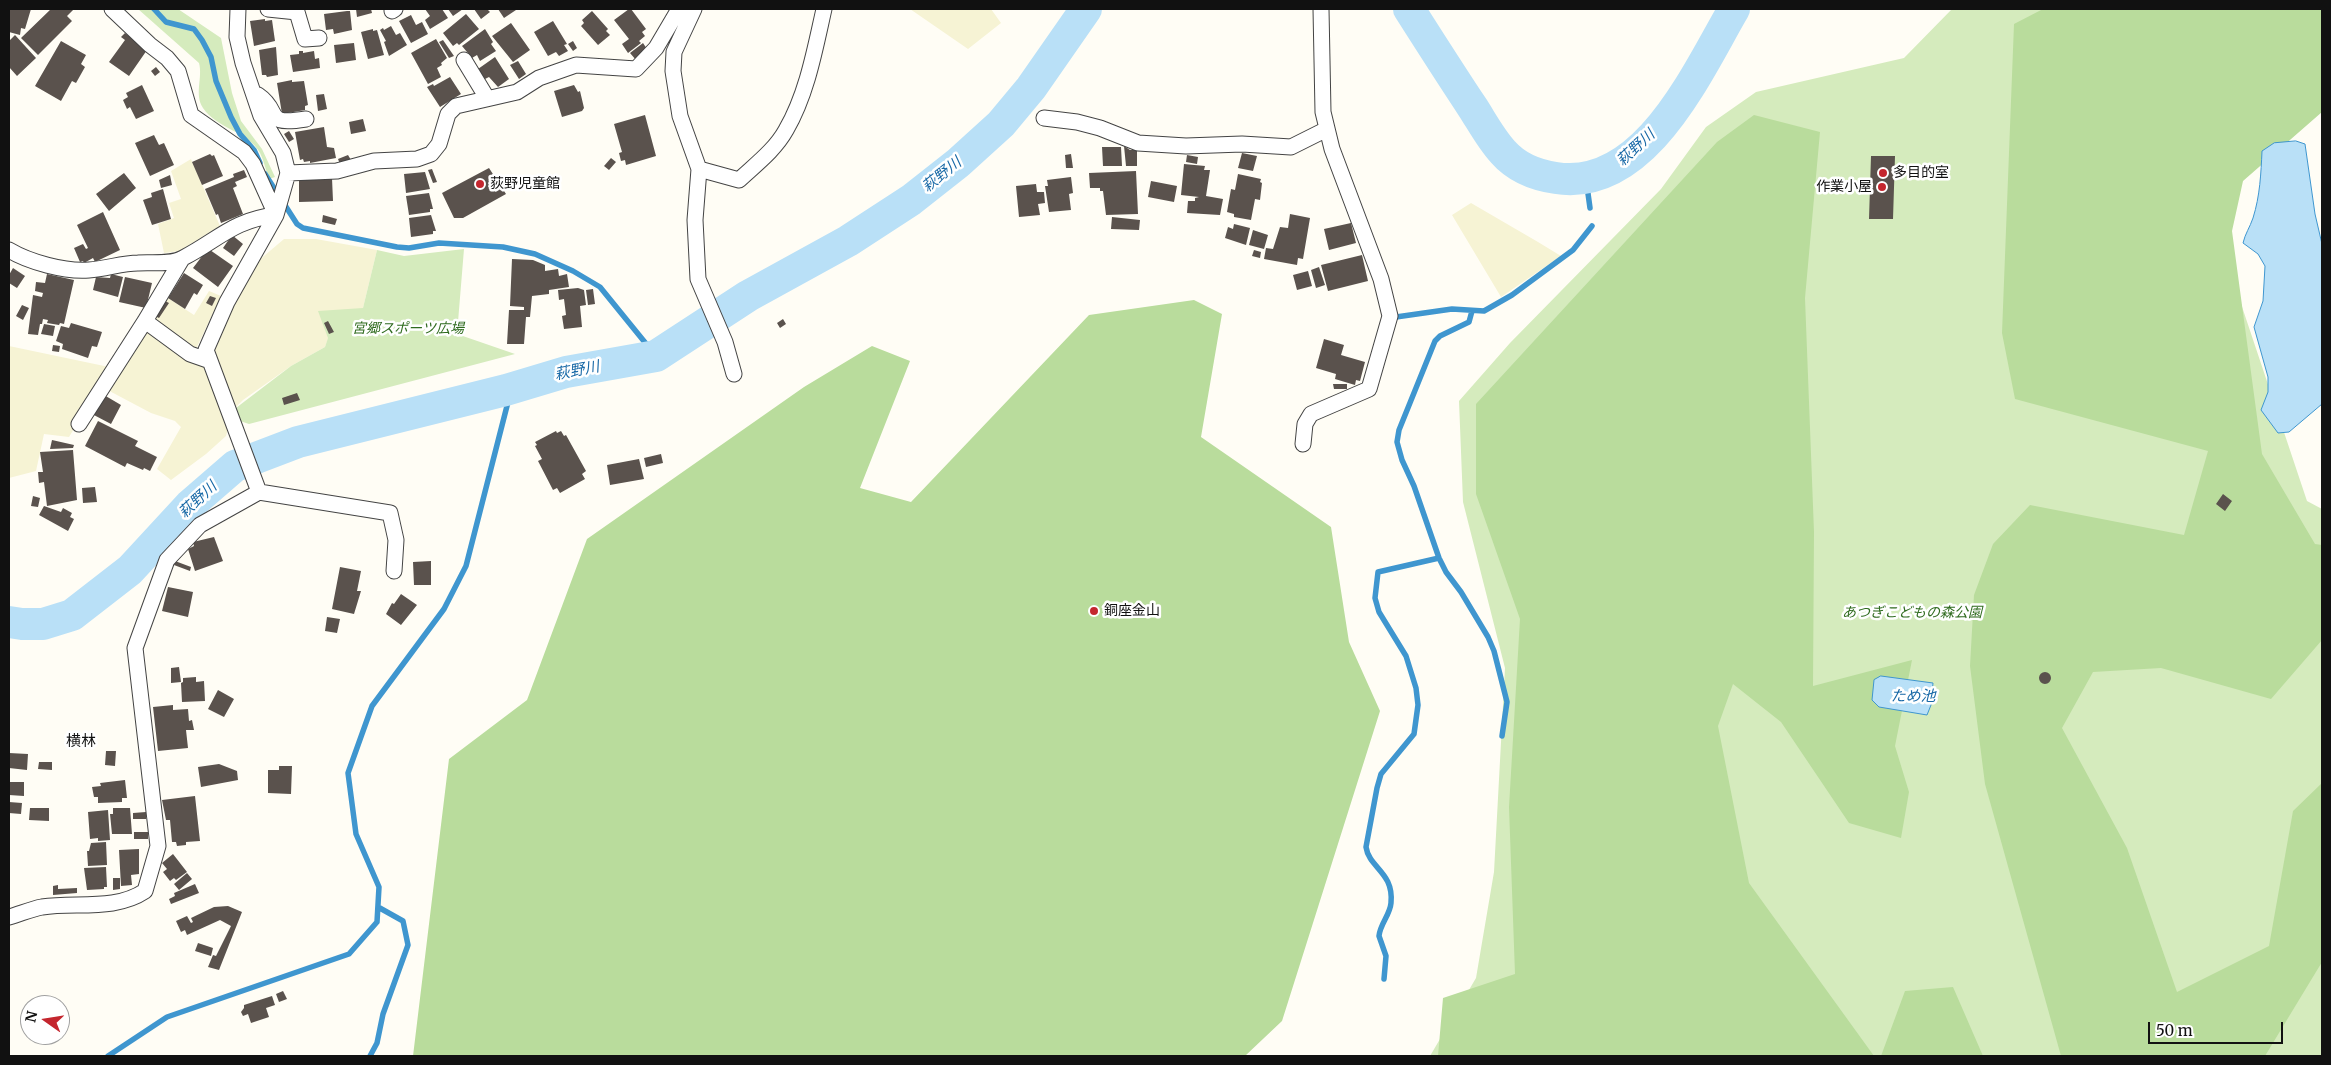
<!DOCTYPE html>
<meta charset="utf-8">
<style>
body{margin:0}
#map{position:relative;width:2331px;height:1065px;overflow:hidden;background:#fffdf5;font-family:Merriweather,serif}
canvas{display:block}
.frame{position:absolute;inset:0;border:10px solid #111;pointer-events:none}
.north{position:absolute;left:20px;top:995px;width:50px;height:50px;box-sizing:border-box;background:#fff;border:1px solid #a0a0a0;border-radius:50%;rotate:283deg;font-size:14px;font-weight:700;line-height:20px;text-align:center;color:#111}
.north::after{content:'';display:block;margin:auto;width:18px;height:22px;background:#c4262e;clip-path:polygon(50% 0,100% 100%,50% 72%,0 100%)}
.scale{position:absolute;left:2148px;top:1022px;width:135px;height:22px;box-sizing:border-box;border:2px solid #111;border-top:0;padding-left:6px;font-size:15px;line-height:18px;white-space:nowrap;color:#111;-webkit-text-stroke:4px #fff;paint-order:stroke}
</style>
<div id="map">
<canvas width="2331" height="1065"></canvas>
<div class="frame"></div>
<div class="north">N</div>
<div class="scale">50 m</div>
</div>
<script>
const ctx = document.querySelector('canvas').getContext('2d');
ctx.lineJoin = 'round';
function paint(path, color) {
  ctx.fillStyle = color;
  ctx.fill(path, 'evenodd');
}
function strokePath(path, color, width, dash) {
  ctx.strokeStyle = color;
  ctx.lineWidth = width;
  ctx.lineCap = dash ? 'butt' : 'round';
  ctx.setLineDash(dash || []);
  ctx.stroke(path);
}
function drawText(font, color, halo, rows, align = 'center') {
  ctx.font = font + ' Merriweather,"Noto Sans JP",serif';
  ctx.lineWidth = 5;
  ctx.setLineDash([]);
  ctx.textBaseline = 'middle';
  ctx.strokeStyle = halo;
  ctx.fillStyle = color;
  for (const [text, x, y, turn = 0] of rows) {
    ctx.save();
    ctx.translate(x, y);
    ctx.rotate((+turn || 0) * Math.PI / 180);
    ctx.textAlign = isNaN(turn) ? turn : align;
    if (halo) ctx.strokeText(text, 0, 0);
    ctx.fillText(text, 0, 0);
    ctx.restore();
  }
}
const farmland = new Path2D(`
 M910,9h81l10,14 -33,26z
 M191,159l29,67 -41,25 -15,2 -6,-29 16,-6 -5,-15 12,-4 -10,-28z
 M1471,203l67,39 23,14 -60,41 -49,-82z
 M284,239h32l61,11 -14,58 -35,31 -3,8 -34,19 -48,34 -20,20 5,9 -2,7 -20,18 -35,26 -14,-11 24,-42 -6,-6 -24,-8 -51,-27 -31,51 -25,-3 -8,37 -27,7v-132l100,21 37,-41 48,35 57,-94z
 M209,291l12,5 -25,53h-3l-38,-31 13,-20 26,17z`);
const green = new Path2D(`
 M138,9h40l43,29 11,55 9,28 21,28 13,28 -6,2c-3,-8 -5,-18 -9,-26 -12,-22 -43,-24 -57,-45 -9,-14 0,-30 -4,-45z
 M1952,9h370l-82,163 -24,57 91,272 15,8v547h-892l46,-78 18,-106 11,-204 -42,-166 -4,-101 51,-58 151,-154 45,-62 50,-35 148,-34z
 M464,249l-7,85 58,20 -266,70 -12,-4 -5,-9 59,-45 34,-19 3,-9 -10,-27 45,-3 14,-58 27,6z`);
const forest = new Path2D(`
 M2043,9h279v103l-79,69 -11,50 30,223 53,90 7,1v95l-51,59 -110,-31 -68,4 -31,56 65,120 50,144 92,-46 24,-135 29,-28v179l-57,94h-204l-76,-272 -15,-118 4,-71 19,-51 37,-39 154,30 24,-84 -193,-52 -13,-66 12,-309z
 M1754,115l66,17 -15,166 9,234 -1,154 99,-26 -17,86 14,46 -8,46 -52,-15 -68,-101 -48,-38 -15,42 31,157 125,173h-436l5,-58 72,-24 -6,-167 11,-188 -44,-125v-90l241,-262z
 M1194,300l28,14 -21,123 130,90 18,115 31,69 -98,310 -37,35h-832l36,-297 78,-59 60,-161 217,-152 68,-41 38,15 -50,127 51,14 178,-187z
 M1953,987l30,69h-102l24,-65z`);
const water = new Path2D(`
 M2296,141l9,3 10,70 7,30v160l-33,28 -11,1 -17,-23 7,-18v-15l-14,-50 9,-26 2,-35 -7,-12 -15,-11c2,-9 7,-16 10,-25 7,-22 8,-45 9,-67l12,-8z
 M1881,676l52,7 -2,22 -4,10 -48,-8 -7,-7 2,-20z`);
const stream = new Path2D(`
 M154,9l12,13 28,7 8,11 9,17 5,24 15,36 9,17 14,16 6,13
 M265,174l32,50 6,4 94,19 12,1 30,-5 64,4 32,7 38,17 27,16 56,69
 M1586,179l4,29
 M1472,311l-3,11 -29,14 -5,5 -36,89 -2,12 5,18 12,26 25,72 7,14 15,20 27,45 6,14 13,51 -5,34
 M1396,317l56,-8 32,2 28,-16 61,-45 19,-24
 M1384,979l2,-23 -7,-20c1,-12 11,-21 12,-33 3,-31 -22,-35 -25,-56l11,-59 4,-14 33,-40 4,-29 -2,-17 -10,-32 -27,-44 -4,-14 3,-26 61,-14
 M108,1056l59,-39 182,-63 28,-32 2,-35 -23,-53 -8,-61 24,-67 72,-97 22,-43 42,-164 -2,-12
 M370,1056l7,-13 6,-29 25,-69 -5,-24 -25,-14`);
const river = new Path2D(`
 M1409,9c21,33 42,66 64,99 9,14 18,31 30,44 14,16 32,23 53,26 89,14 141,-106 178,-169
 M9,622l13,2h21l29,-9 58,-45 60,-65 45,-39 63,-24 208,-52 60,-18 90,-16 92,-60 100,-55 63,-41 47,-37 43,-39 30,-36 55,-79`);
const building = new Path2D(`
 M9,9h22l-6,20 -4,-1 -1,7 -11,-3z
 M51,9h23l-7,7 5,5 -34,34 -17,-17z
 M356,9h15l1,4 -15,4z
 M425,9h17l6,9 -18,11 -5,-9 5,-4z
 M448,9h15l-10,7z
 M474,9h17l-3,1 2,2 -9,7z
 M498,9h17l1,1 -12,8z
 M629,9h2l15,20 -4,3 3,4 -6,5 2,2 -13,10 -6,-9 7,-5 -15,-19z
 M347,11h3l2,19 -18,4 -1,-5 -7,1 -2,-16z
 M592,11l16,18 -2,2 4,4 -12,10 -17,-19 3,-3 -2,-3z
 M466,14l13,15 -20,16 -2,-2 -4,3 -10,-13z
 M411,15l5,10 6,-3 6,12 -17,9 -12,-22z
 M265,19v2l7,-1 3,21 -21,5 -4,-25z
 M553,21l14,23 -3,1 4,6 -9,5 -3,-4 -8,4 -14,-24z
 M511,23l19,27 -17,12 -21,-26z
 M391,26l5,9 4,-2 7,12 -18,11 -5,-14 2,-1 -6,-11 3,-2 1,2z
 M373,29v2l4,-1 7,25 -16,4 -7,-27z
 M485,29l8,13 -2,2 5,7 -16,10 -3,-6 -5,3 -10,-12z
 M125,33l22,17 -18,26 -20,-14 16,-22 -4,-3z
 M15,35l21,23 -19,18 -8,-9v-26z
 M436,39l11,19 -6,5 1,2 -5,3 4,9 -13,7 -17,-31z
 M443,40l11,16 -5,2 -10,-16z
 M61,41l25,14 -5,9 4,3 -9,16 -4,-2 -11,20 -26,-15z
 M573,41l4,7 -4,3 -5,-7z
 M354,43l2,17 -20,3 -2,-18z
 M643,43l4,6 -11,11 -6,-7z
 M276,47l2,28 -11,2 -1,-2h-4l-3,-25z
 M299,51h4v2l11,-2 1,8 4,-1 1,10 -27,4 -3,-17 9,-1z
 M495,57l14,22 -11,8 -9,-10 -4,2 -7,-10z
 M518,61l8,13 -7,5 -9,-14z
 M156,67l4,5 -5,4 -4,-5z
 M450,77l11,17 -21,13 -13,-20 6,-3 1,2z
 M292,80v2l12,-1 4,24 -3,1v4l-23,4 -5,-31z
 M142,85l12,26 -18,8 -6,-12 -3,2 -4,-9 5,-3 -2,-4z
 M574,85l4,7 2,-1 4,17 -2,3 -20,6 -8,-26z
 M324,94l3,15 -9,2 -2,-16z
 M645,115l11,41 -30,9 -1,-5 -4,1 -2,-8 3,-1 -8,-28z
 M363,119l3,12 -15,3 -2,-12z
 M324,127l3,20 7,1 2,10 -26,5v-2l-6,1 -1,-3 -3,1 -5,-28z
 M289,131l5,8 -5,3 -5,-8z
 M154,135l5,10 5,-2 10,22 -24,11 -15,-33z
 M1124,146l6,4h7v16h-11z
 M1102,147h19l1,19h-19z
 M1242,153l15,3 -4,15 -15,-3z
 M210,154l2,2 2,-1 9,21 -21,9 -10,-23z
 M1071,154l2,14h-7l-1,-13z
 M348,155l3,5 -11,4 -2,-5z
 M1187,155l11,2 -1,7 -11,-2z
 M1871,156h24l-2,63h-24z
 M611,158l5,4 -7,8 -5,-4z
 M1184,164l21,2 -1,4h6l-4,26 17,3 -3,16 -33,-2 1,-12h7v-3l4,-1 -18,-2z
 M489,168l17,26 -43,24h-9l-12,-25z
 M432,169l5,13 -4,1 -5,-13z
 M244,170l3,7 -12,5 2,4 -4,2 10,26 -22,9 -3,-9 -2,1 -11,-26 29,-12 -1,-3z
 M1136,171l2,43 -32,1 -3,-24h-3v-3h-10l-1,-15z
 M425,172l5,17 -24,4 -2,-19z
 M124,173l12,15 -27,23 -13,-17z
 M1238,174l23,5 -1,3 2,1 -2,17 -5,-1 -4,21 -17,-3v-3l-7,-2 4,-23 4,1z
 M170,175l2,10 -11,3 -2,-8z
 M1071,177l2,16 -4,1 2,16 -22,2 -4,-26h3l-1,-6z
 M332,178l1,23 -34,1v-22z
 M1151,181l26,5 -3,16 -26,-5z
 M1036,184l1,8h7l1,11 -7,1 2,11 -21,2 -3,-31z
 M163,189l8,30 -19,6 -9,-25 9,-3 -1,-4z
 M429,193l4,16h-3v3l-21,3 -3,-19z
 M103,212l17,38 -25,12 -2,-4 -9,5 -1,-2 -3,1 -6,-14 9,-4 3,5 2,-1 -11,-23z
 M1290,214l20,4 -7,41 -5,-1 -1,7 -33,-6 2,-11 7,1 7,-22 8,1z
 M323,215l14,4 -2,6 -13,-3z
 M431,215l5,16h-3v3l-22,3 -2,-19z
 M1112,217l28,3 -1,10 -28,-1z
 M1351,223l5,20 -27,7 -5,-21z
 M1234,224l16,4 -4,17 -21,-7 3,-11 5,2z
 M1253,230l15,5 -4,14 -15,-4z
 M232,235l11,9 -9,12 -11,-8z
 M210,250l23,16 -15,21 -25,-19 13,-17 2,1z
 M1254,250l7,2 -1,6 -8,-2z
 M1362,255l6,26 -40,10 -7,-26z
 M512,259l21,1 12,5v6l13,-2 1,7 8,-2 2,13 -20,3v4l-17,2 -2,21h-4l-2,27h-17l2,-34h15v-3l-14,-1z
 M1319,267l6,18 -9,3 -5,-18z
 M13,268l12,8 -8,12 -8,-5v-8z
 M1308,271l4,15 -15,4 -4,-15z
 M184,273l19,12 -6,10 -3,-2 -9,16 -17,-11z
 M47,274l27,6 -10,44 -4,-1 -1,2 -12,-2 1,-3 -5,-1 -1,5h-2l-2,11 -10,-1 5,-39 9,2 1,-4 -8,-2 1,-9 9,1z
 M111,274l12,3 -5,20 -25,-7 3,-13 14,1z
 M125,277l27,6 -6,25 -27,-6z
 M578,288l6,2 2,15 -6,1 2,21 -18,2 -2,-13 4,-1 -2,-16 -5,1 -1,-10z
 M593,289l2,15 -7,1 -2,-15z
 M210,296l6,2 -4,8 -6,-3z
 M165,301l4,2 -10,15 -4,-2z
 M22,305l7,3 -6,12 -7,-4z
 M783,319l3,5 -6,4 -3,-5z
 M328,321l6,11 -5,2 -5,-11z
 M71,323l31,9 -5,15 -5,-1 -4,12 -26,-9 1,-5 -7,-3 5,-15 8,2z
 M44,324l11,2 -2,10 -12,-2z
 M1324,339l20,6 -3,10 24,7 -5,19 -4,-1 -1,5 -20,-6 1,-5 -20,-6z
 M53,345l7,1 -1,6 -7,-1z
 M1333,384h14v5h-13z
 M297,393l3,7 -16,5 -2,-7z
 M104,395l17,10 -10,19 -19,-10z
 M98,421l40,20 -3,5 22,11 -7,14 -6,-3 -1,2 -16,-7 -2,4 -40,-21z
 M556,431l1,2 4,-2 3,5 2,-1 20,36 -4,3 3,5 -25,14 -3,-5 -4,2 -15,-29 4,-2 -7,-13 2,-1 -2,-3z
 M52,440l22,5 -1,3 -23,1z
 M73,450l4,50 -30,6 -3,-24 -5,1 -1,-11h5l-3,-20z
 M661,454l2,9 -17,4 -2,-9z
 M639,459l5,20 -34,6 -3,-20z
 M95,487l2,15 -14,1 -1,-15z
 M2223,494l9,7 -7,10 -9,-7z
 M33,496l7,2 -2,9 -7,-1z
 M44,506l17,6 2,-4 9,5 -2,4 4,2 -6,12 -29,-16z
 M214,537l9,24 -28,10 -7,-22 6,-3 -1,-4z
 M175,561l16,6 -1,4 -16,-6z
 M431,561v24h-17l-1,-23z
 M340,567l21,4 -4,20h4l-7,23 -22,-5z
 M168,587l25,5 -5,25 -26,-6z
 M401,594l16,11 -16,20 -15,-11 6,-11 2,1z
 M327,617l13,2 -3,14 -12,-2z
 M179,667l2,15 -10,1v-15z
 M2039 678a6 6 0 1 1 12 0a6 6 0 1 1-12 0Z
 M196,677v5l8,-1 1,20 -23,1 -1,-19 2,-1v-4z
 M218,690l16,9 -10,18 -16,-8z
 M173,705v5l15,-1 1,12 3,-1 2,10h-8l2,18 -30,3 -5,-44z
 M106,751h10l-1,15 -10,-1z
 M9,753l19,1 -1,16 -18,-2z
 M39,762h13v8l-14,-1z
 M219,764l18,7 1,9 -37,7 -3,-20z
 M279,766h13l-1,28 -23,-1v-23h11z
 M125,780l2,18h-5v4l-24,1v-6h-4l-2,-10 9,-1 -1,-3z
 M9,782h15v14l-15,-1z
 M195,796l5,45 -14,1v3l-9,1 -1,-4h-4l-2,-22h-4l-4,-20z
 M9,802l13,1 -1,11 -12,-1z
 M30,808h19v13l-20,-1z
 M113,808h17l2,26h-20l-2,-20h3z
 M108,810l2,30 -12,1v-3l-8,1 -2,-27z
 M146,812v7h-13v-6z
 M134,832h14v7h-14z
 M106,842l1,23 -19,1 -1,-15h2l2,-8z
 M139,849v25l-8,1 1,10 -11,1 -2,-36z
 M173,854l14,18 -11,8 -2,-2 -4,3 -7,-9 4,-3 -5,-6z
 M106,867l1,20h-3v2l-17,1 -3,-22z
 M187,873l5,6 -13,11 -5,-6z
 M113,878h7v11l-7,1z
 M195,884l4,9 -28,11 -2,-5 6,-3 -1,-3z
 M58,885v4l19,-1v5l-24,2v-9z
 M228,906l14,6 -23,58 -11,-3 5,-12 3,1 15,-30 -11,-6 -33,15 -2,-5 -4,2 -5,-11 11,-5 4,7 2,-1 -2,-4 23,-11z
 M198,943l15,5 -2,8 -16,-5z
 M283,991l4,8 -8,3 -3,-8z
 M272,996l3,9 -9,3 3,9 -18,6 -3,-9 -5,2 -2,-4 3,-4v-3z`);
const street = new Path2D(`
 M268,9l29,3 8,27 14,-1
 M694,9l-20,43 -1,19 7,45 19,53 -4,51 3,59 27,63 9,32
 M392,11l3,-2
 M464,60l23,38
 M258,95c25,17 3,31 48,24
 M1044,118l33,4 23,6 38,15 48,3 56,-2 49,3 36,-18
 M699,169l40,11c16,-15 36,-30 47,-50 21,-36 29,-81 38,-121
 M288,173l49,-2 37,-10 43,-2 14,-5 8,-10 9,-30 8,-8 61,-14 22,-14 37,-13 60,4 20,-21 23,-39
 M9,250c20,12 56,22 80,20 17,-1 33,-7 49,-7 14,-1 32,2 45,-5 35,-18 50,-38 93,-43l-23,-51 -9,-12 -53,-37 -13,-44 -11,-13 -17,-13 -38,-36
 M145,321l45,33 20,7
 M79,424l66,-103 37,-62
 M1303,444l2,-20 6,-10 58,-25 21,-73 -9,-37 -49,-130 -9,-37 -2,-103
 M259,492l131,21 6,27 -2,31
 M9,917c11,-3 22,-8 33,-10 35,-5 73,4 103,-16l13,-45 -23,-198 32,-88 33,-35 59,-33 -53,-142 21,-48 49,-87 12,-42 -5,-20 -22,-37 -18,-53 -6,-26 1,-28`);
const markers = [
 [1883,173,5,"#c4262e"],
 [480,184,5,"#c4262e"],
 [1882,187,5,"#c4262e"],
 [1094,611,5,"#c4262e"]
];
const poiNames = [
 ["多目的室",1893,173],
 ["荻野児童館",490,184],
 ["作業小屋",1872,187,"right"],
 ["銅座金山",1104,611]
];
const parkNames = [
 ["宮郷スポーツ広場",408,329],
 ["あつぎこどもの森公園",1912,613]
];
const waterNames = [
 ["萩野川",1636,148,-43],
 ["萩野川",942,175,-39],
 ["萩野川",577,371,-11],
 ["萩野川",198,500,-43],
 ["ため池",1913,697]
];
const neighbourhoodNames = [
 ["横林",81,742]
];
paint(farmland, '#f6f3d4');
paint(green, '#d5ebbd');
paint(forest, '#b9dc9c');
paint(water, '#b9e0f7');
strokePath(water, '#3f96cf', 1);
strokePath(stream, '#3f96cf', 5.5);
strokePath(river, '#b9e0f7', 32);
paint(building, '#5a524d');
strokePath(street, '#444', 17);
strokePath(street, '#fff', 15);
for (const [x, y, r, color] of markers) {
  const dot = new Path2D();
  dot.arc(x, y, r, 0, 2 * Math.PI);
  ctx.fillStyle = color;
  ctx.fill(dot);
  strokePath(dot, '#fff', 2);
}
drawText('14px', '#111', '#fff', poiNames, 'left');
drawText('italic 14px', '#2f6b1f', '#fff', parkNames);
drawText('italic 15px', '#1768a6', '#fff', waterNames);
drawText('15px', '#111', '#fff', neighbourhoodNames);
</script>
